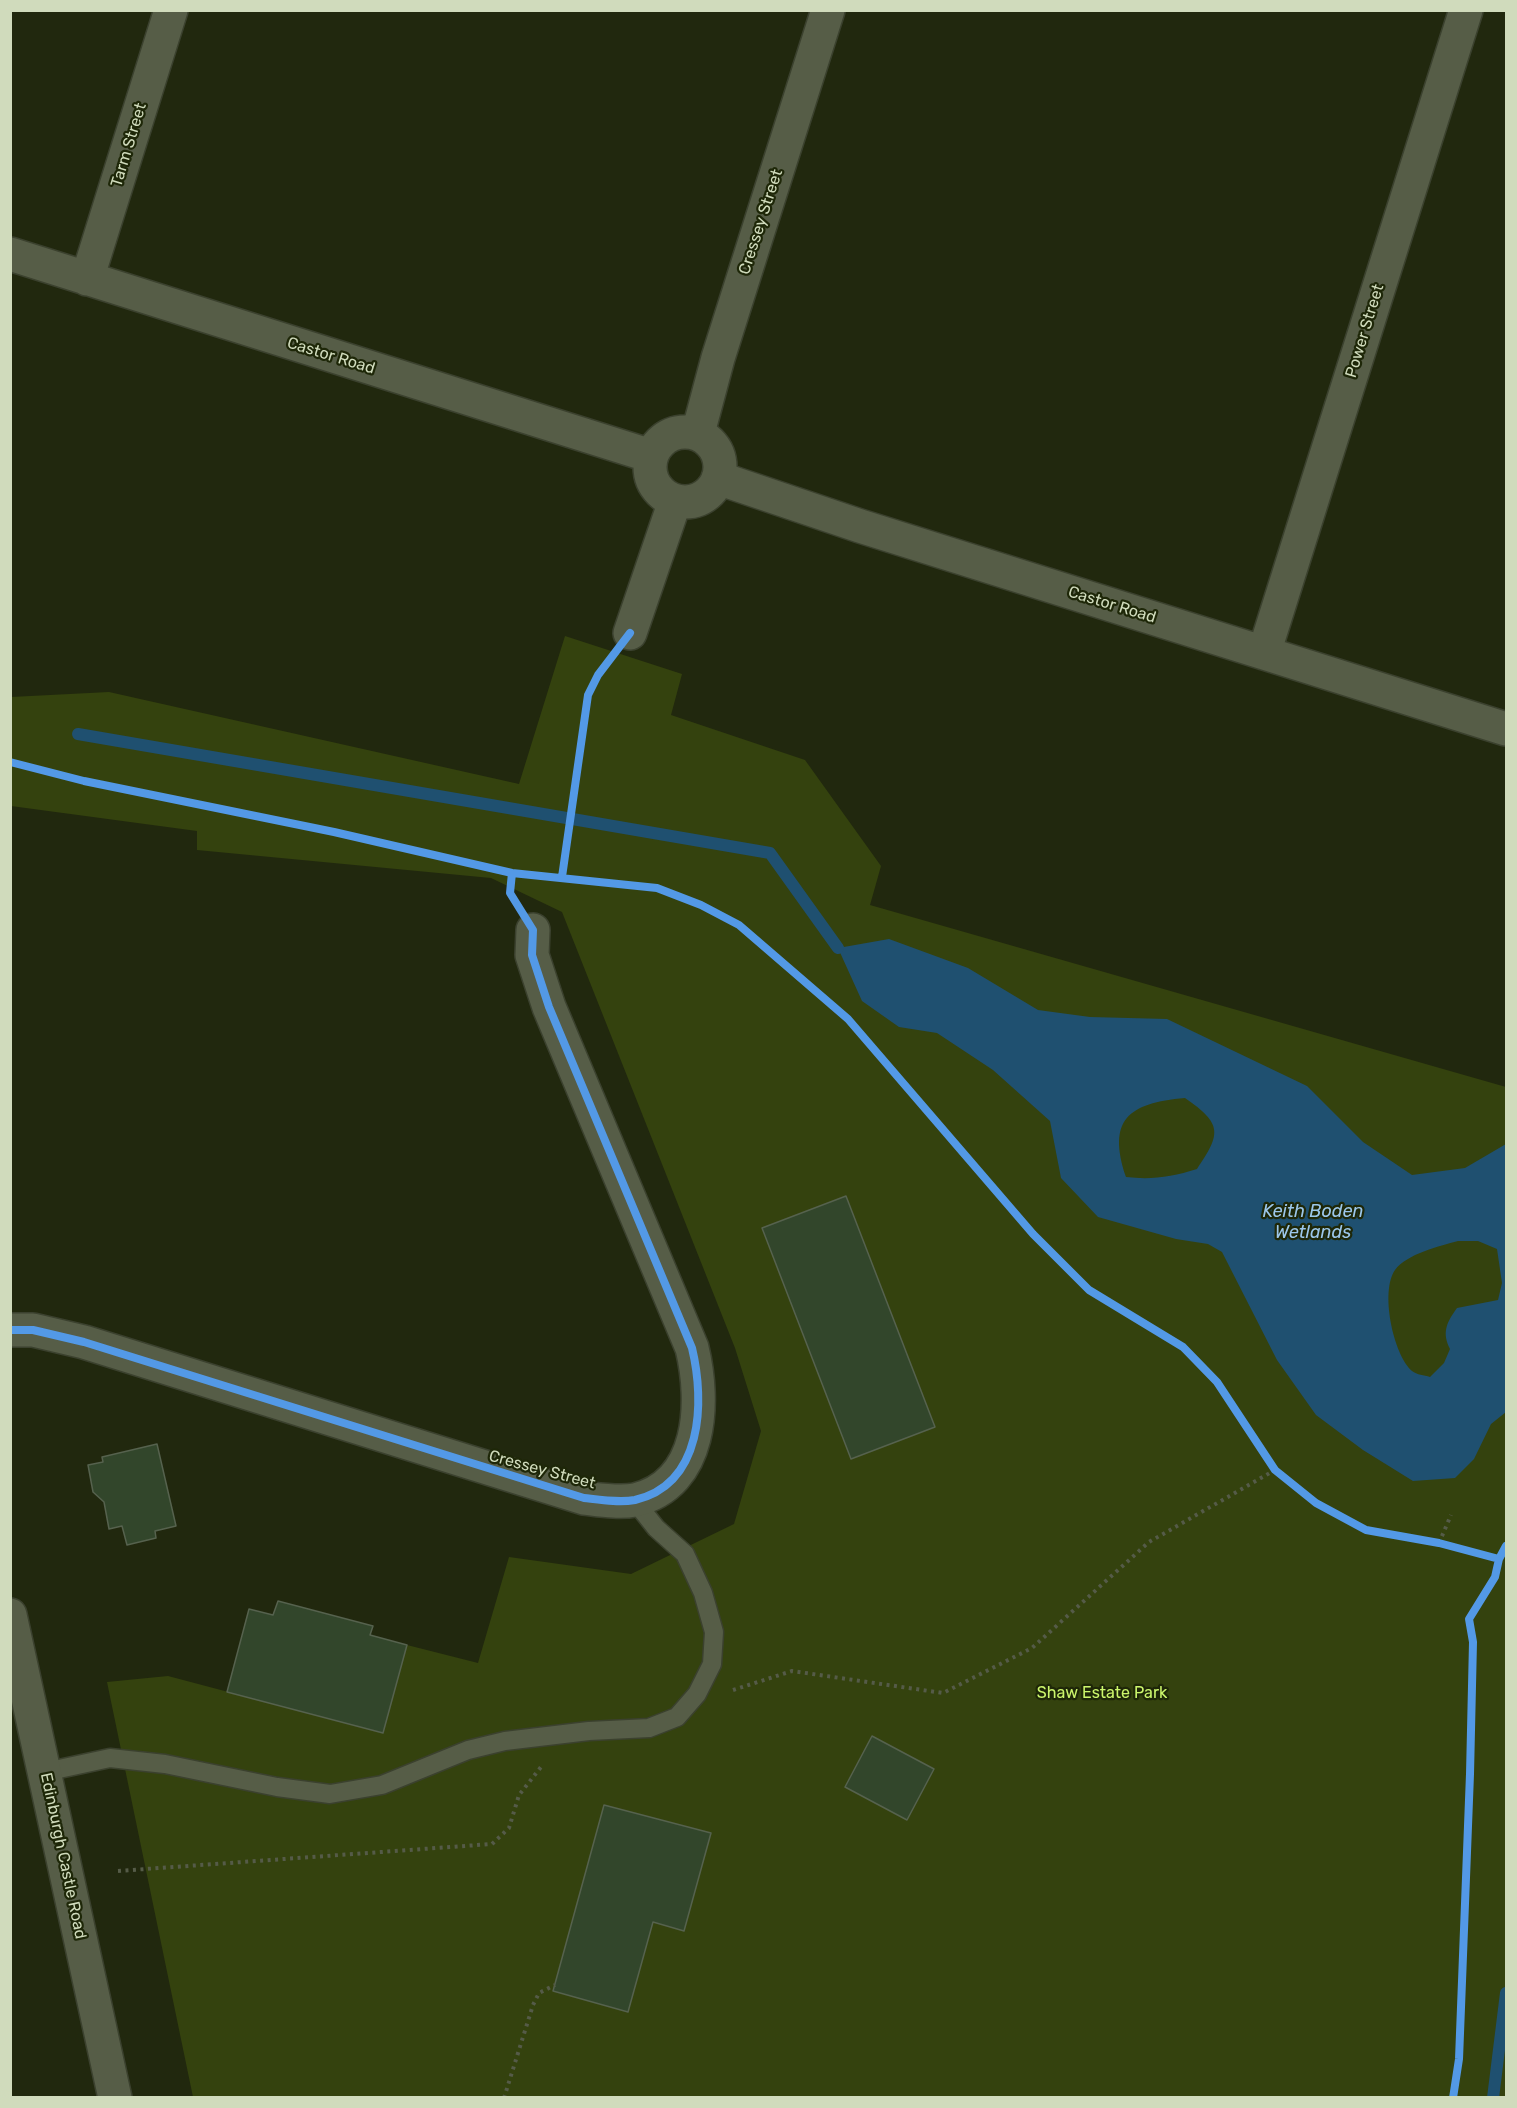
<!DOCTYPE html>
<style>
body{margin:0}
#map{position:relative;width:1517px;height:2108px;overflow:hidden;background:#21280e;font-family:Rubik,sans-serif}
canvas{display:block}
.frame{position:absolute;inset:0;border:12px solid #d0dbbc;pointer-events:none}
</style>
<div id="map">
<canvas width="1517" height="2108"></canvas>
<div class="frame"></div>
</div>
<script>
const ctx = document.querySelector('canvas').getContext('2d');
ctx.lineJoin = 'round';
function paint(path, color) {
  ctx.fillStyle = color;
  ctx.fill(path, 'evenodd');
}
function strokePath(path, color, width, dash) {
  ctx.strokeStyle = color;
  ctx.lineWidth = width;
  ctx.lineCap = dash ? 'butt' : 'round';
  ctx.setLineDash(dash || []);
  ctx.stroke(path);
}
function drawText(font, color, halo, rows, align = 'center') {
  ctx.font = font + ' Rubik,sans-serif';
  ctx.lineWidth = 4.5;
  ctx.setLineDash([]);
  ctx.textBaseline = 'middle';
  ctx.strokeStyle = halo;
  ctx.fillStyle = color;
  for (const [text, x, y, turn = 0] of rows) {
    ctx.save();
    ctx.translate(x, y);
    ctx.rotate((+turn || 0) * Math.PI / 180);
    ctx.textAlign = isNaN(turn) ? turn : align;
    if (halo) ctx.strokeText(text, 0, 0);
    ctx.fillText(text, 0, 0);
    ctx.restore();
  }
}
const green = new Path2D(`
 M565,636l117,38 -11,41 134,45 76,106 -11,39 636,182v1010h-1313l-86,-415 61,-6 215,57 24,-88 71,18 31,-106 122,17 103,-50 27,-93 -26,-83 -173,-436 -71,-34 -294,-28v-19l-186,-25v-109l98,-5 410,92z`);
const water = new Path2D(`
 M889,939l79,29 70,42 52,7 77,2 140,67 56,56 49,33 53,-7 41,-24v268l-15,12 -17,35 -19,19 -42,3 -50,-31 -47,-35 -39,-55 -55,-108 -14,-8 -32,-5 -78,-22 -37,-39 -11,-57 -57,-51 -56,-37 -38,-6 -37,-26 -24,-53zM1185,1098c38,26 36,36 12,71 -25,8 -46,11 -71,8 -19,-57 2,-74 59,-79zM1458,1241h20l19,8 5,34 -4,17 -41,8c-11,15 -15,25 -7,41l-6,14 -14,14c-6,-2 -13,-2 -18,-6 -19,-17 -32,-80 -17,-101 12,-16 44,-24 63,-29z`);
const stream = new Path2D(`
 M78,734l692,119 68,95
 M1493,2098l13,-105`);
const building = new Path2D(`
 M846,1196l89,231 -84,32 -89,-231z
 M157,1444l19,82 -21,5 1,7 -29,7 -5,-19 -13,3 -5,-27 -11,-10 -5,-27 15,-3 -1,-5z
 M278,1601l95,25 -3,9 37,10 -24,88 -156,-41 22,-83 24,6z
 M872,1736l62,33 -27,51 -62,-33z
 M604,1805l107,28 -27,98 -31,-9 -25,90 -75,-21z`);
const path = new Path2D(`
 M1439,1543l12,-28
 M733,1690l59,-19 151,22 89,-45 117,-106 126,-72
 M118,1871l374,-27 17,-16 10,-33 22,-28
 M504,2098l29,-93 6,-12 16,-8`);
const lane = new Path2D(`
 M45,1772l65,-14 55,6 112,23 53,7 52,-9 86,-35 37,-9 84,-10 60,-3 28,-11 20,-23 15,-30 2,-32 -11,-39 -18,-39 -29,-26 -22,-28`);
const street = new Path2D(`
 M10,254l641,202
 M87,279l84,-269
 M650 467a35 35 0 1 1 70 0a35 35 0 1 1-70 0Z
 M698,433l20,-75 110,-348
 M718,478l142,48 646,203
 M630,633l45,-132
 M1264,653l202,-643
 M10,1330h23l51,12 500,156c17,2 35,5 51,2 68,-16 70,-98 57,-152l-143,-341 -17,-52 1,-25`);
const secondary = new Path2D(`
 M10,1615l105,483`);
const cycleway = new Path2D(`
 M10,762l74,19 250,51 178,41 145,15 44,17 38,20 109,94 185,215 56,56 94,57 34,35 58,88 41,33 50,27 73,13 60,16
 M562,877l26,-182 10,-20 32,-42
 M10,1330h23l51,12 500,156c17,2 35,5 51,2 68,-16 70,-98 57,-152l-143,-341 -17,-52 1,-25 -23,-37 2,-20
 M1453,2098l6,-39 11,-285 3,-132 -4,-23 26,-42 4,-18 7,-13`);
const streetNames = [
 ["Tarm Street",129,145,-73],
 ["Cressey Street",761,222,-72],
 ["Power Street",1365,331,-73],
 ["Castor Road",331,356,17],
 ["Castor Road",1112,605,17],
 ["Cressey Street",542,1470,15],
 ["Edinburgh Castle Road",63,1856,78]
];
const parkNames = [
 ["Shaw Estate Park",1102,1693]
];
const waterNames = [
 ["Keith Boden",1313,1212],
 ["Wetlands",1313,1233]
];
paint(green, '#34420e');
paint(water, '#1f5070');
strokePath(stream, '#1f5070', 12);
paint(building, '#32462b');
strokePath(building, '#56624e', 1.5);
strokePath(lane, '#3b412e', 21);
strokePath(street, '#3b412e', 36);
strokePath(secondary, '#3b412e', 36);
strokePath(path, '#555b48', 4, [3, 4.5]);
strokePath(lane, '#565d47', 18);
strokePath(street, '#565d47', 33);
strokePath(secondary, '#565d47', 33);
strokePath(cycleway, '#5399e6', 8);
drawText('16px', '#d0dbbc', '#1e2708', streetNames);
drawText('16px', '#ccf66c', '#1e2708', parkNames);
drawText('italic 18px', '#9cc7eb', '#1e2708', waterNames);
</script>
